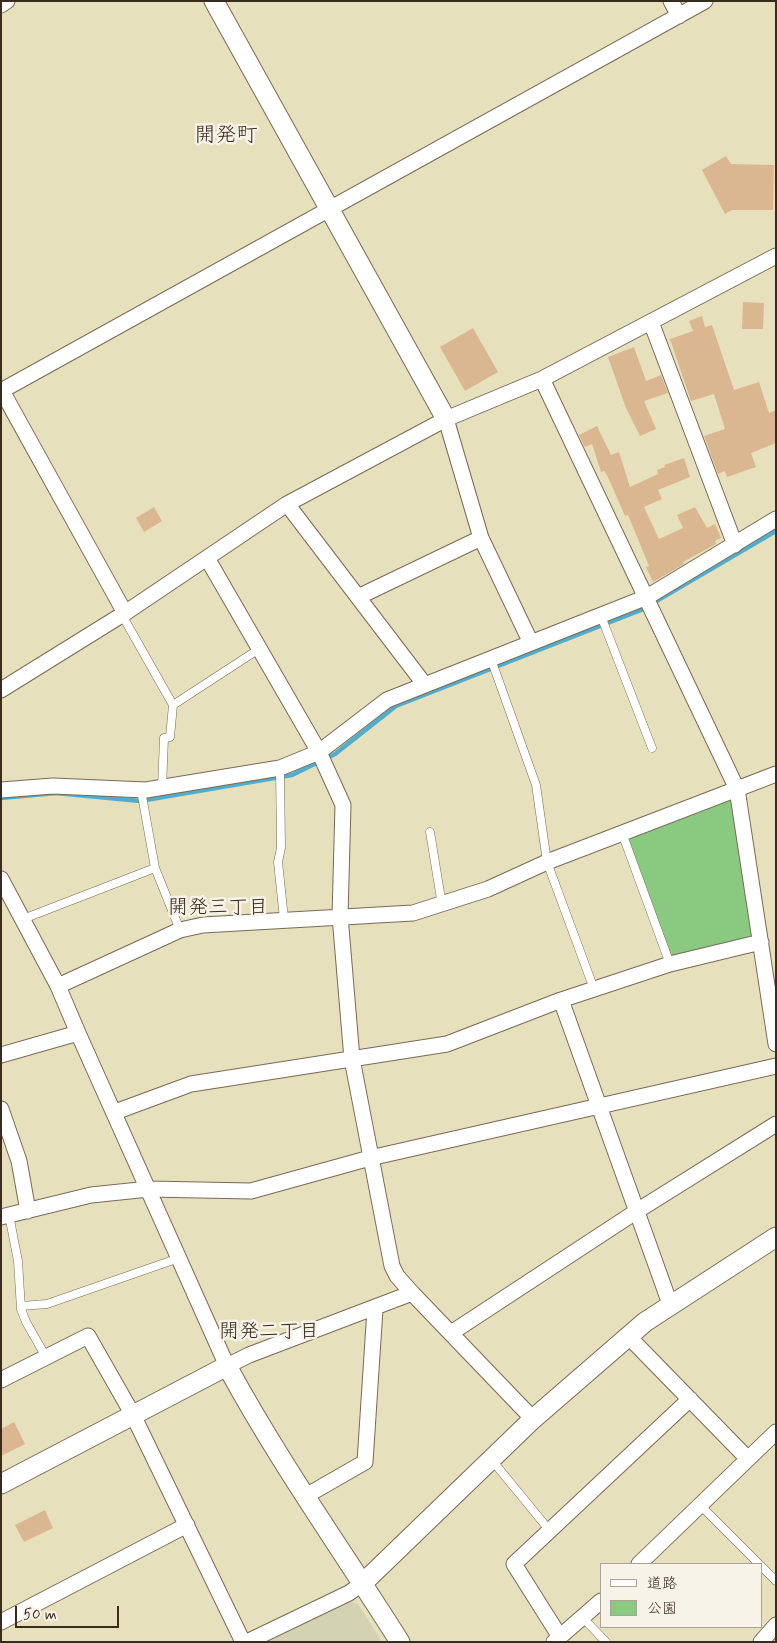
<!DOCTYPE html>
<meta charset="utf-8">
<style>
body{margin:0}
#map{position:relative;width:777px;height:1643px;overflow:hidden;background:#e7e0bc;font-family:Mynerve,"Klee One",sans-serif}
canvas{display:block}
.frame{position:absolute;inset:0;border:2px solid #3b2a1e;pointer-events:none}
.legend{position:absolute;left:600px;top:1563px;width:162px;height:65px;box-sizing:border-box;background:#f7f3e8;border:1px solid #aca397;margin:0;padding:6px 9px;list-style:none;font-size:15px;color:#3b2a1e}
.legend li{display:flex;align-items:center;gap:10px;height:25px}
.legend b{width:25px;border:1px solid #aca397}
.scale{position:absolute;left:15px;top:1606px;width:104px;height:22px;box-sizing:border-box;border:2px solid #3b2a1e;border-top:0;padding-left:6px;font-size:15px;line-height:18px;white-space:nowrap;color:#3b2a1e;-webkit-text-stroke:4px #f7f3e8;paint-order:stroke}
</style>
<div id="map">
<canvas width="777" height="1643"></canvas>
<div class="frame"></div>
<ul class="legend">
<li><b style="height:6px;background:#fff"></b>道路</li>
<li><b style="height:14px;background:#89c980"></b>公園</li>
</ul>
<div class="scale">50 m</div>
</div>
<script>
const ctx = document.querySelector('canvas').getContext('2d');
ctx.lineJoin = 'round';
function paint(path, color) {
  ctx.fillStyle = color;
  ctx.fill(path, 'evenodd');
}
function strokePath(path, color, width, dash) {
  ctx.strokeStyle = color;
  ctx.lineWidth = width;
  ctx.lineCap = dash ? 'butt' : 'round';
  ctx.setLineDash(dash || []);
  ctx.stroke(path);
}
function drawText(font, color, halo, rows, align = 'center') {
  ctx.font = font + ' Mynerve,"Klee One",sans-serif';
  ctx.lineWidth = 5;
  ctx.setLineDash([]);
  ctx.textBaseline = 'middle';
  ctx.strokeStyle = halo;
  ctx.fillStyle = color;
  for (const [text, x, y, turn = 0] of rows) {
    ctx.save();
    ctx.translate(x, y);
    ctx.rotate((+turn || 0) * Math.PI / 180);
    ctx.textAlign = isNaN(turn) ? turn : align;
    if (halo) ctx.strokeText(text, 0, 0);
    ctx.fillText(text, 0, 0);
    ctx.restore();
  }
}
const built = new Path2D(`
 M348,1601l10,3 24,38h-120z`);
const green = new Path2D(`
 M732,791l29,151 -91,22 -45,-132z`);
const stream = new Path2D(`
 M1,798l55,-5 84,8 152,-26 43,-21 61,-48 245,-96 135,-79`);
const building = new Path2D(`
 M726,156l5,8 43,1 -1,45h-41l-7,4 -23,-44z
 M743,302l21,1 -1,26h-21z
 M702,316l3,11 7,-2 22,65 25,-8 10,31 7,-3v33l-25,10 5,14 -29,10 -2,-6 -7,3 -14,-38 21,-7 -11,-35 -23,7 -21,-62 23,-8 -4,-10z
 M473,328l25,44 -33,19 -25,-44z
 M634,347l12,34 15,-6 7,18 -24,8 12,28 -16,7 -14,-28 -18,-51z
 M597,426l14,29 8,-3 11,35 28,-13 -1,-4 8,-3 -1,-2 20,-7 6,19 -32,13 4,9 -18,8 15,32 24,-11 -6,-13 18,-8 12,21 8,-4 6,14 -6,3 1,3 -33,18 1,2 -31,18 -7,-15 3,-1 -21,-51 -3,1 -18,-41 -3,-4 -3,1 -9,-28 -7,3 -6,-12z
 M154,507l8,14 -18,11 -8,-14z
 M14,1422l11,22 -24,12v-27z
 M45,1510l8,18 -29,14 -9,-17z`);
const service = new Path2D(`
 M122,615l51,90 -3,32 -6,1 -2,50
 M601,616l51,132
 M491,659l45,126 11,77 47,127
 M173,705l86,-56
 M280,768l1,80 -3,14 6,57
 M141,790l14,78 25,62
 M430,832l12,73
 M622,833l48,131
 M23,919l132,-51
 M9,1215l9,46 3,48 5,13 20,35
 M21,1306l26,-2 132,-46
 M491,1459l59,72
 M700,1505l59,59
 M761,1566l15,15
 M583,1618l23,24`);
const minor = new Path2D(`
 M671,1l8,15
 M1,5l6,-4
 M651,322l84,223
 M542,379l195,410 39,255
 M1,391l704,-390
 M2,391l123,222
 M446,419l35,119 50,105
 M287,504l138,181
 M207,558l112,194 24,53 -3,111 12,143 40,207 5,10 15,17 121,126
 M358,597l123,-59
 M1,690l124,-77 162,-109 159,-85 96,-40 234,-123
 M1,790l52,-4 93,4 134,-22 39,-16 68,-52 260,-103 129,-78
 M1,879l57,107 20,47 149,333 22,-11 163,-62
 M58,986l122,-56 23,-5 210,-12 75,-24 59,-27 229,-88
 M561,1000l109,304
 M1,1055l77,-22
 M1,1109l18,52 9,50
 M115,1112l76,-28 256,-40 114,-44 109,-36 91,-22
 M1,1217l90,-22 58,-6 102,2 119,-33 406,-92
 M451,1333l186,-122 139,-87
 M628,1336l120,123
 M1,1380l87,-44 45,79 110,227
 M304,1497l61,-35 10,-153
 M639,1564l137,-132
 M1,1622l186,-97
 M560,1637l-46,-73 176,-165
 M247,1642l102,-49 14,-10
 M554,1642l47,-41
 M761,1642l15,-17`);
const tertiary = new Path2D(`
 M214,1l232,418
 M1,1484l226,-118c52,96 115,184 173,276
 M363,1583l170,-164 112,-97 131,-85`);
const neighbourhoodNames = [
 ["開発三丁目",218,909],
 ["開発二丁目",269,1333]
];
const quarterNames = [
 ["開発町",226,137]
];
paint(built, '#d3d2b3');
paint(green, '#89c980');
strokePath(stream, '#50adce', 4.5);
paint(building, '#dbb791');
strokePath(service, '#776a55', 9);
strokePath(minor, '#776a55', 17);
strokePath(tertiary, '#776a55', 21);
strokePath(service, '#fff', 8);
strokePath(minor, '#fff', 15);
strokePath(tertiary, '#fff', 19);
drawText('20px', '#3b2a1e', '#f7f3e8', neighbourhoodNames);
drawText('21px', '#3b2a1e', '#f7f3e8', quarterNames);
</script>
